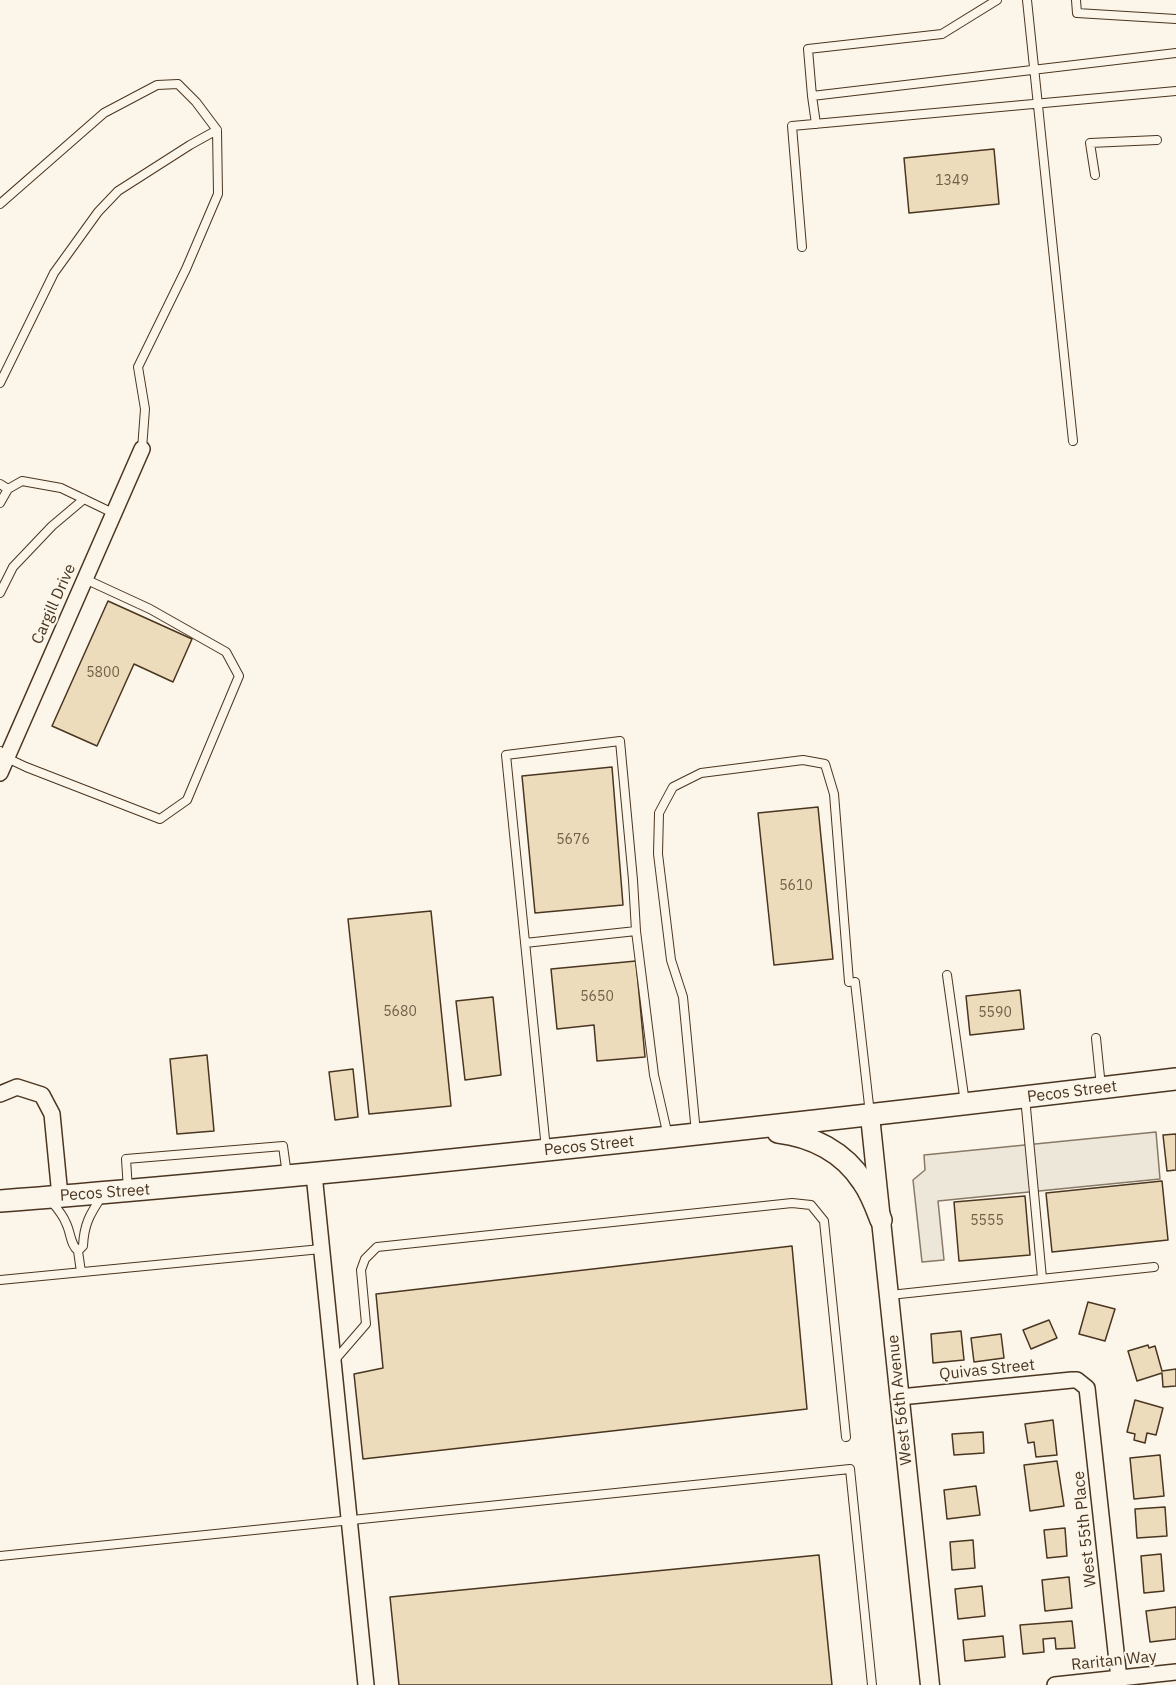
<!DOCTYPE html>
<style>
body{margin:0}
canvas{display:block;background:#fbf6e9}
</style>
<canvas width="1176" height="1685"></canvas>
<script>
const ctx = document.querySelector('canvas').getContext('2d');
ctx.lineJoin = 'round';
function paint(path, color) {
  ctx.fillStyle = color;
  ctx.fill(path, 'evenodd');
}
function strokePath(path, color, width, dash) {
  ctx.strokeStyle = color;
  ctx.lineWidth = width;
  ctx.lineCap = dash ? 'butt' : 'round';
  ctx.setLineDash(dash || []);
  ctx.stroke(path);
}
function drawText(font, color, halo, rows, align = 'center') {
  ctx.font = font + ' "IBM Plex Sans",sans-serif';
  ctx.lineWidth = 4.5;
  ctx.setLineDash([]);
  ctx.textBaseline = 'middle';
  ctx.strokeStyle = halo;
  ctx.fillStyle = color;
  for (const [text, x, y, turn = 0] of rows) {
    ctx.save();
    ctx.translate(x, y);
    ctx.rotate((+turn || 0) * Math.PI / 180);
    ctx.textAlign = isNaN(turn) ? turn : align;
    if (halo) ctx.strokeText(text, 0, 0);
    ctx.fillText(text, 0, 0);
    ctx.restore();
  }
}
const parking = new Path2D(`
 M1156,1132l4,47 -222,22 6,59 -22,2 -9,-82 12,-10 -1,-15z`);
const building = new Path2D(`
 M994,149l5,55 -90,9 -5,-55z
 M108,601l84,38 -19,43 -39,-18 -37,82 -45,-20z
 M612,767l11,138 -88,8 -13,-137z
 M818,807l15,152 -59,6 -16,-152z
 M431,911l20,195 -82,8 -21,-195z
 M636,961l9,96 -48,4 -3,-36 -37,4 -6,-60z
 M1020,990l4,39 -54,6 -4,-39z
 M493,997l8,78 -36,5 -9,-79z
 M207,1055l7,76 -37,3 -7,-75z
 M353,1069l5,48 -23,3 -6,-48z
 M1176,1134v36l-9,1 -4,-36z
 M1162,1181l6,59 -116,12 -6,-59z
 M1025,1196l5,59 -71,6 -5,-59z
 M792,1246l15,163 -444,50 -9,-85 29,-6 -7,-74z
 M1088,1302l27,7 -10,32 -26,-7z
 M1049,1320l8,18 -26,11 -8,-19z
 M961,1331l3,29 -31,3 -2,-29z
 M1001,1334l3,24 -30,4 -3,-24z
 M1148,1345l1,3 6,-2 7,25 14,-2v17l-13,1 -1,-14 -25,8 -9,-30z
 M1135,1400l28,8 -7,27 -9,-2 -2,10 -11,-3 1,-6 -8,-2z
 M1053,1420l4,35 -21,2 -2,-15 -6,1 -3,-19z
 M983,1432l1,21 -30,2 -2,-21z
 M1160,1455l4,41 -30,3 -4,-41z
 M1057,1461l7,45 -34,5 -6,-46z
 M976,1486l4,29 -33,4 -3,-29z
 M1165,1507l2,29 -30,2 -2,-29z
 M1065,1528l2,28 -20,2 -3,-28z
 M973,1540l2,28 -23,2 -2,-28z
 M1161,1554l3,37 -20,2 -3,-37z
 M819,1555l13,130h-433l-9,-88z
 M1069,1577l3,31 -27,3 -3,-31z
 M982,1586l3,30 -27,3 -3,-30z
 M1176,1607v32l-26,3 -4,-31z
 M1072,1621l3,27 -19,1 -1,-11 -12,1 1,13 -21,2 -3,-29z
 M1003,1636l2,21 -40,4 -2,-21z`);
const service = new Path2D(`
 M1027,0l46,441
 M1076,0l1,13 99,6
 M812,96l-4,-47 134,-15 55,-34
 M816,124l-4,-28 364,-43
 M1095,175l-5,-32 67,-3
 M0,204l104,-91 53,-28 21,-1 18,18 21,28 -27,15 -72,46 -20,21 -44,61 -54,110
 M802,247l-10,-121 384,-35
 M142,449l3,-40 -7,-42 48,-98 32,-75 -1,-64
 M0,484l8,5
 M0,503l8,-14 14,-8 39,7 52,25
 M0,593l13,-26 39,-41 32,-27
 M0,751l7,7 19,9 134,52 27,-19 52,-124 -13,-24 -76,-43 -65,-30
 M525,943l111,-12 18,144 14,61
 M947,975l18,128
 M855,982l15,132
 M1096,1038l5,49
 M1025,1097l17,181
 M696,1133l-13,-136 -12,-37 -13,-106 1,-41 14,-26 28,-14 102,-13 22,4 9,30 15,188
 M546,1149l-40,-394 114,-14 13,139 3,51
 M128,1190l-2,-31 157,-13 4,29
 M51,1201c6,7 12,14 15,22 5,10 4,21 12,28l3,21
 M78,1251l5,-5c1,-22 7,-32 19,-50
 M0,1280l321,-31
 M890,1295l264,-28
 M334,1361l32,-37 -5,-54 4,-11 12,-12 415,-44 19,2 13,16 22,216
 M0,1556l850,-87 22,216`);
const minor = new Path2D(`
 M0,773l142,-324
 M0,1094l17,-7 25,8 10,19 8,82
 M314,1174l52,511
 M900,1397l172,-17h5l10,8 32,291
 M1055,1685l121,-13`);
const tertiary = new Path2D(`
 M870,1116l60,569`);
const secondary = new Path2D(`
 M778,1132c34,4 66,20 85,50 8,11 13,25 18,38
 M0,1201c134,-10 268,-23 402,-36 259,-26 516,-55 774,-86`);
const numberNames = [
 ["1349",952,181],
 ["5800",103,673],
 ["5676",573,840],
 ["5610",796,886],
 ["5650",597,997],
 ["5680",400,1012],
 ["5590",995,1013],
 ["5555",987,1221]
];
const streetNames = [
 ["Cargill Drive",54,604,-66],
 ["Pecos Street",1072,1092,-7],
 ["Pecos Street",589,1146,-6],
 ["Pecos Street",105,1193,-4],
 ["Quivas Street",987,1370,-6],
 ["West 56th Avenue",900,1400,-96],
 ["West 55th Place",1085,1529,-96],
 ["Raritan Way",1114,1661,-6]
];
paint(parking, '#ede7d9');
strokePath(parking, '#887966', 1.5);
paint(building, '#ecdcbc');
strokePath(building, '#4a3520', 1.5);
strokePath(service, '#4a3520', 10);
strokePath(minor, '#4a3520', 18);
strokePath(tertiary, '#4a3520', 21);
strokePath(secondary, '#4a3520', 24);
strokePath(service, '#fbf6e9', 8);
strokePath(minor, '#fbf6e9', 15);
strokePath(tertiary, '#fbf6e9', 18);
strokePath(secondary, '#fbf6e9', 21);
drawText('14px', '#725f47', null, numberNames);
drawText('16px', '#4a3520', '#fbf6e9', streetNames);
</script>
